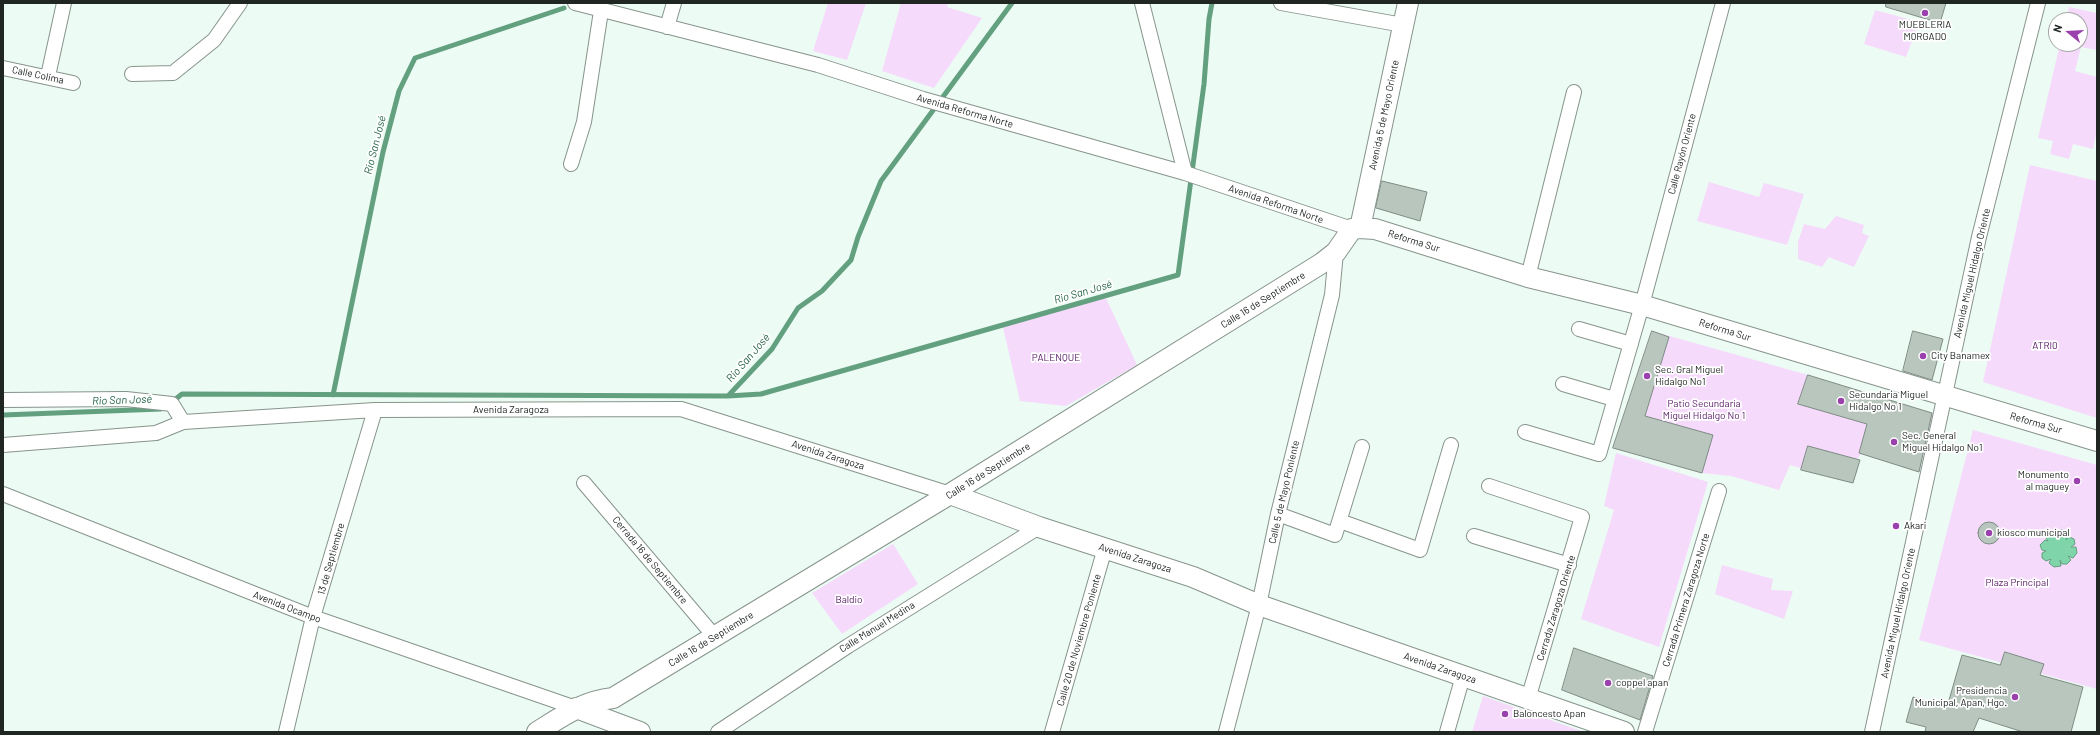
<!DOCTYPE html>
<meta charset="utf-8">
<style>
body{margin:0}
#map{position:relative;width:2100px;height:735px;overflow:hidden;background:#ecfbf3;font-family:Barlow,sans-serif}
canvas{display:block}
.frame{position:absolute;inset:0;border:4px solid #202622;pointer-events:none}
.north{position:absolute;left:2048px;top:12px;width:40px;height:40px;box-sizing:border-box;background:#fff;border:1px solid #a6a8a7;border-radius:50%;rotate:288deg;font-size:11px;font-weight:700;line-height:16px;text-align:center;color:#202622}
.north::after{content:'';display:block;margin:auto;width:14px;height:18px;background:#9a41ad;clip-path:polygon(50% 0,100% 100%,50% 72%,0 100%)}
</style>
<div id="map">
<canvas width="2100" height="735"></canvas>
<div class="frame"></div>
<div class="north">N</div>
</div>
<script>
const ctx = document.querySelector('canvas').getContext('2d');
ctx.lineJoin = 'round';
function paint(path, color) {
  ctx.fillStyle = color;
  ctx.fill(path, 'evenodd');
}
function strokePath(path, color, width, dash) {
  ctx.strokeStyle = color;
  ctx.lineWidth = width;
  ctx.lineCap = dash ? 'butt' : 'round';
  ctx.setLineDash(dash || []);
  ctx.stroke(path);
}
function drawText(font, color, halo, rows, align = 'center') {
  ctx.font = font + ' Barlow,sans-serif';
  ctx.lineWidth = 3.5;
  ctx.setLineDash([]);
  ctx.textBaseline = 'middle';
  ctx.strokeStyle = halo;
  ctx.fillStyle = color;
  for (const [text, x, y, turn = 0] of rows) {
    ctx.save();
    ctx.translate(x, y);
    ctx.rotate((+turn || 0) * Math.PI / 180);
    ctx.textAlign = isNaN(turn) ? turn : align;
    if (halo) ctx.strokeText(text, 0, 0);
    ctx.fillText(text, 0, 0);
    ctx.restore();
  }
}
const green = new Path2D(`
 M828,3h38l-19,57 -34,-9z
 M901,3h47l-1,4 35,11 -48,70 -52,-17z
 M2069,7l28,6v37l-16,-3 -6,24 22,6v53l-4,19 -20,-5 -4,15 -19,-5 3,-13 -15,-3 22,-94h20v-24h-14z
 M1875,10l44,12 -13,35 -42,-13z
 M2030,165l67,16v237l-114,-36z
 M1709,182l50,15 5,-14 40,11 -17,51 -90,-24z
 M1836,216l28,9 -2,8 7,3 -15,31 -25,-10 -7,10 -24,-8v-17l6,-18 21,5z
 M1105,296l32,69 -71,41 -46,-5 -17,-74z
 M1652,331l156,44 125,39 -14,58 -58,-18 -4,5 -4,24 -63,-18 -11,25 -48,-14 -29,-3 -89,-25z
 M1973,430l124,35v224l-178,-49z
 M1616,453l92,29 -49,165 -78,-28 33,-109 -10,-4z
 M893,544l25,40 -76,50 -30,-41z
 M1722,565l51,14 -2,11 22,1 -9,28 -69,-25z
 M1483,696l101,36h-112z`);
const water = new Path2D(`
 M2062,530l6,5 -2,5 3,-3 5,2 1,5 -4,3h5l1,6 -4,5 -5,-2 3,4 -4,4h-5l-2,-4 1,6 -7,1 -5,-4 2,-4 -5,2 -4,-3v-5l4,-2 -4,-1 -2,-5 5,-5 3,1 -2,-3 2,-5h5l2,4v-5z`);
const stream = new Path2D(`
 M333,395l50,-243 16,-61 16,-33 149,-50
 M728,396l33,-2 417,-119 26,-191 5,-65 3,-16
 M172,402l10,-8 546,2 44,-47 26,-41 24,-17 29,-31 7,-23 23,-56 131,-178
 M3,415l158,-6`);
const building = new Path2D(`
 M1886,3h60l-6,20 -54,-16z
 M1382,181l45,11 -7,29 -44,-13z
 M1652,331l17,6 -24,79 68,19 -11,38 -89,-25z
 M1913,331l30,8 -11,41 -29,-9z
 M1808,375l124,38 -13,59 -60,-19 8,-29 -69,-20z
 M1808,446l52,14 -7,23 -52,-13z
 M1978 533a11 11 0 1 1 22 0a11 11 0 1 1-22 0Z
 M1574,648l79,28 -13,44 -78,-30z
 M2005,652l39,12 -4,11 43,12 -12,45h-48l-44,-14 -6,14h-48l1,-5 -20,-5 7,-25 34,10 15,-52 38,10z`);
const street = new Path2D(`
 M575,3l243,62 105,34 262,74 167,56
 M1142,3l43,170
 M1281,3l122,22
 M667,27l7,-24
 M3,68l70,15
 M132,74l41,-1 41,-33 26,-37
 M48,76l16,-73
 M571,164l13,-42 17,-111
 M1528,277l46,-185
 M1579,329l52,15
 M1563,384l51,15
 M3,400l123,-1 46,5 11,18 192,-12 306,-1 269,85
 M1525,432l74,22 43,-149 81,-302
 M3,445l153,-12 27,-11
 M584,483l131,154
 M1489,486l93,31 -54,182
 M3,494l310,123 263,91
 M1278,514l57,21 27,-88
 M1340,521l80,29 31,-105
 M1474,536l95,29
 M286,732l27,-115 62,-207
 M718,732l130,-86 191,-119
 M1052,732l53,-184
 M1226,732l33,-127 19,-91 54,-219 4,-43
 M1447,732l16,-56
 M1645,732l74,-241
 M1872,732l107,-495 59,-234`);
const secondary = new Path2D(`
 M1360,228l48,-225
 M950,494l89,33 154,50 66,28 365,127
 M576,708l64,24
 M537,732c24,-15 46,-31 76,-34l337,-204 372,-231 14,-11 16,-23 8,-1 15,1 153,48 114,28 455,136`);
const markers = [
 [1925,13,4,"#9a41ad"],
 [1923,356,4,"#9a41ad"],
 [1647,376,4,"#9a41ad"],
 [1841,401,4,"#9a41ad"],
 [1894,442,4,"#9a41ad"],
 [2077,481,4,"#9a41ad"],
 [1896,526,4,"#9a41ad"],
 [1989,533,4,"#9a41ad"],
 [1608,683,4,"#9a41ad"],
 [2015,697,4,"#9a41ad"],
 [1505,714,4,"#9a41ad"]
];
const poiNames = [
 ["MUEBLERIA",1925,25,"center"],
 ["M0RGAD0",1925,37,"center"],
 ["City Banamex",1931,356],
 ["Sec. Gral Miguel",1655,370],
 ["Hidalgo No1",1655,382],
 ["Secundaria Miguel",1849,395],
 ["Hidalgo No 1",1849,407],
 ["Sec. General",1902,436],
 ["Miguel Hidalgo No1",1902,448],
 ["Monumento",2069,475,"right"],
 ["al maguey",2069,487,"right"],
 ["Akari",1904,526],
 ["kiosco municipal",1997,533],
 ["coppel apan",1616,683],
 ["Presidencia",2007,691,"right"],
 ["Municipal, Apan, Hgo.",2007,703,"right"],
 ["Baloncesto Apan",1513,714]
];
const streetNames = [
 ["Calle Colima",38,75,12],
 ["Avenida Reforma Norte",965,111,16],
 ["Avenida 5 de Mayo Oriente",1384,115,-78],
 ["Calle Rayón Oriente",1682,154,-75],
 ["Avenida Reforma Norte",1276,204,19],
 ["Reforma Sur",1414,241,17],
 ["Avenida Miguel Hidalgo Oriente",1972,273,-77],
 ["Calle 16 de Septiembre",1263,300,-32],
 ["Reforma Sur",1725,330,17],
 ["Avenida Zaragoza",511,410],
 ["Reforma Sur",2036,423,16],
 ["Avenida Zaragoza",828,455,18],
 ["Calle 16 de Septiembre",988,471,-32],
 ["Calle 5 de Mayo Poniente",1284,492,-77],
 ["Avenida Zaragoza",1135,558,18],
 ["13 de Septiembre",331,559,-74],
 ["Cerrada 16 de Septiembre",650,560,50],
 ["Cerrada Primera Zaragoza Norte",1686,600,-73],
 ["Avenida Ocampo",287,607,21],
 ["Cerrada Zaragoza Oriente",1556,608,-73],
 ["Avenida Miguel Hidalgo Oriente",1898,613,-78],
 ["Calle Manuel Medina",877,627,-32],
 ["Calle 16 de Septiembre",711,639,-31],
 ["Calle 20 de Noviembre Poniente",1079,640,-74],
 ["Avenida Zaragoza",1440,668,19]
];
const parkNames = [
 ["ATRI0",2045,346],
 ["PALENQUE",1056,358],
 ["Patio Secundaría",1704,404],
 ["Miguel Hidalgo No 1",1704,416],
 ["Plaza Principal",2017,583],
 ["Baldio",849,600]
];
const waterNames = [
 ["Rio San José",375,145,-76],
 ["Rio San José",1083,292,-16],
 ["Rio San José",748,358,-49],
 ["Rio San José",122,400,-2]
];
paint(green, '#f6dafc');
paint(water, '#7fd5a9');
strokePath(water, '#62a080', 1);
strokePath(stream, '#62a080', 5);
paint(building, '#b8c6be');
strokePath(building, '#7e8c84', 1);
strokePath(street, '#87948c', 16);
strokePath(secondary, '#87948c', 22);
strokePath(street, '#fff', 14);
strokePath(secondary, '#fff', 20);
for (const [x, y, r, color] of markers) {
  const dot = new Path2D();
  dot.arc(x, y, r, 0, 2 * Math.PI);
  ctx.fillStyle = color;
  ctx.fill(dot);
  strokePath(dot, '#fff', 1.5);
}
drawText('10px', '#202622', '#fff', poiNames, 'left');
drawText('10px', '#202622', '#fff', streetNames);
drawText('10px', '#571965', '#fff', parkNames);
drawText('italic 11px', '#236346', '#fff', waterNames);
</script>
